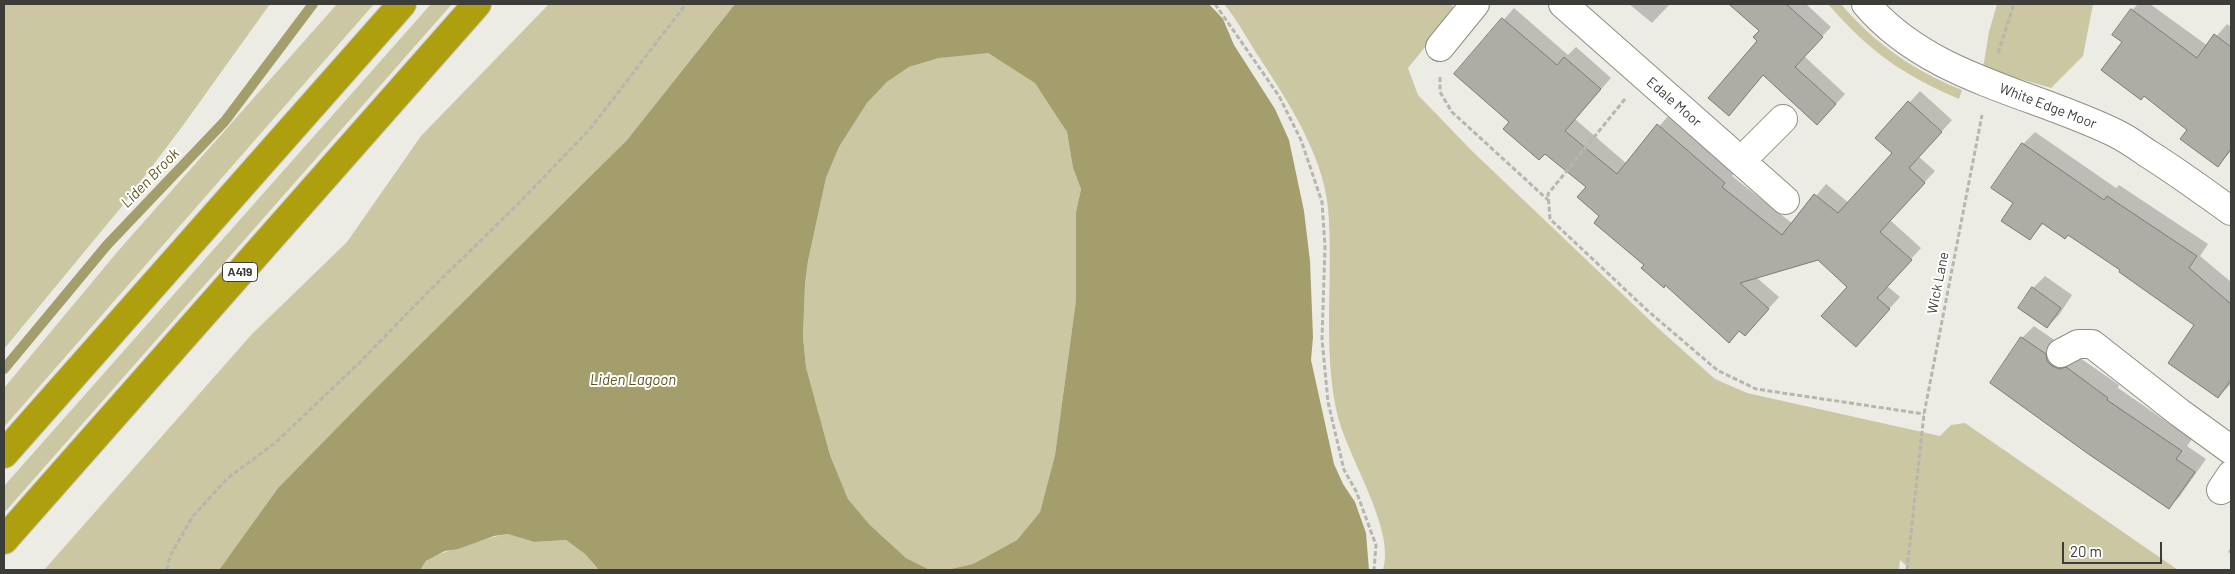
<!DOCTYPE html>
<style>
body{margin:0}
#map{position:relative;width:2235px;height:574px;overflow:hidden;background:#edece4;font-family:Barlow,sans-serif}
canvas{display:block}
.frame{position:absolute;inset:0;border:5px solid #3c3c38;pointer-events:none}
.scale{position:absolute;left:2062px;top:542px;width:100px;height:22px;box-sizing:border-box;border:2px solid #3c3c38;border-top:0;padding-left:6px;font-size:15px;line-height:18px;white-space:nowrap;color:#3c3c38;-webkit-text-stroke:4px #fff;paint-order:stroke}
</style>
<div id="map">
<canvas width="2235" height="574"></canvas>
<div class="frame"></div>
<div class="scale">20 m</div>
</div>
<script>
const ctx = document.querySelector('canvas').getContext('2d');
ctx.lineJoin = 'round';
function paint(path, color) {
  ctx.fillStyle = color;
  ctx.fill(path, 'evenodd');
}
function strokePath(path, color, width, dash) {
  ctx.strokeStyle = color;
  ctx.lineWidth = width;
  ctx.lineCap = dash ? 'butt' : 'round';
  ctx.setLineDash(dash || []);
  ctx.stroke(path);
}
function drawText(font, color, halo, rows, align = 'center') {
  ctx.font = font + ' Barlow,sans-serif';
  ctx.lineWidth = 4;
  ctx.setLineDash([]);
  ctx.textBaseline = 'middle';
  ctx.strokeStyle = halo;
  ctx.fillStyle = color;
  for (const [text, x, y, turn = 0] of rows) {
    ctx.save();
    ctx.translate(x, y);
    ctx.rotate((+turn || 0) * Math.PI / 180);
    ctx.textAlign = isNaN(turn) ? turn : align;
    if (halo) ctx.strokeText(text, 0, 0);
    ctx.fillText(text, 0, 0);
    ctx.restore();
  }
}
const green = new Path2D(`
 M4,4h266l-86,120 -61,81 -119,144z
 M337,4h37l-370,423v-39l114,-137z
 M431,4h21l-448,509v-27z
 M549,4h186l-108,136 -249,246 -100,102 -59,82h-175l208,-236 95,-92 74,-106z
 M1224,4h226l6,5 -48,59 10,27 54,56 186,177 57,51 32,14 193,43 11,-11 14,-2 213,147h-267l-11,-10 -1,10h-516c13,-41 -36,-113 -46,-157 -15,-67 -3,-137 -9,-205 -5,-56 -45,-114 -75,-160 -9,-15 -18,-31 -29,-44z
 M1828,4h13c33,39 73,67 121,86l-3,9c-58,-25 -90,-48 -131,-95z
 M1997,4h96l-10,52 -32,32 -68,-20 6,-36z
 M973,53h15l48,30 31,49 6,36 8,21 -5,23v88l-21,155 -15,57 -23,28 -44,24 -27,6h-16l-24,-12 -36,-33 -22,-26 -18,-44 -24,-88 -3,-30 2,-53 3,-23 18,-83 13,-31 28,-44 20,-21 22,-15 30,-9z
 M508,534l26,8 32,-2 19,14 14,16h-179c2,-3 4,-7 7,-9 11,-9 66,-25 81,-27z`);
const water = new Path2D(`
 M735,4h474l14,15 11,26 41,64 14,31 15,71 6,50 3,76 -2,23 23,104 9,20 12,18 11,31 3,37h-423l27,-6 44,-24 23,-28 15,-57 21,-155v-88l5,-23 -8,-21 -6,-36 -32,-49 -47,-30 -49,5 -30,9 -22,15 -20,21 -28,44 -13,31 -18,83 -3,23 -2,53 3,30 24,88 18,44 22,26 36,33 24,12h-331l-14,-16 -19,-14 -32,2 -26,-8 -14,2 -36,13 -13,2 -19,10 -6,9h-201l59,-82 100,-102 249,-246z`);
const shadow = new Path2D(`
 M1629,4h41l-18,19z
 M1748,4h58l25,23 -27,29 41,38 -18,20 -63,-40 -35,40 30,-73 2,-10 -21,-19z
 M2138,4h12l58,42 19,-22 4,3v124l-13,14 -95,-123 9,-32z
 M1514,8l54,47 8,-8 35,31 -36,41 52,45 42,-49 66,57 -3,4 61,48 33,-40 23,19 45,-50 -17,-15 43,-47 32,29 -33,37 16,14 -45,49 31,28 -34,38 13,11 -34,38 -17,-48 -31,-28 -62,18 23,20 -23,26 -90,-39 -65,-68 -14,-29 -131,-113z
 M2035,132l81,56 3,-3 89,59 -8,12 31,26v102l-13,13 -22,-72 -74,-55 -54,-36 -24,-11 -14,15 -15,-35 8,-59z
 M2045,276l27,19 -13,20 -12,12 -14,-39z
 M2034,326l85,59 -1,3 74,51 -5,7 19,13 -26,37 -11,12 -147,-170z
 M2231,547v7l-3,-2z`);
const stream = new Path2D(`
 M4,369l103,-124 118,-124 88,-117`);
const building = new Path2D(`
 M1729,4h57l37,33 -28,30 41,37 -19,21 -54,-50 -34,41 -21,-18 49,-57 -4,-4 6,-6z
 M2131,9l66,49 17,-24 17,13v102l-13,18 -38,-28 7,-9 -43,-34 -3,4 -40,-30 21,-28 -10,-7z
 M1502,18l55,47 7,-8 37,32 -36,42 52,43 40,-50 68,59 -3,4 60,48 32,-41 24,19 54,-60 -17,-15 33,-37 34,31 -33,36 16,15 -45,49 32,28 -35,38 13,11 -34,38 -35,-31 26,-29 -29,-27 -78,23 29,26 -24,27 -6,-5 -10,12 -64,-58 -1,3 -23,-20 3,-3 -50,-42 5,-7 -22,-19 9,-10 -41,-33 -6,6 -36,-31 6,-7 -55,-48z
 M2022,143l82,57 3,-4 90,60 -8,12 42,36v76l-13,18 -50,-35 26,-38 -75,-53 1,-2 -52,-35 -3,4 -23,-16 -12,17 -29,-19 12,-18 -22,-15z
 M2032,287l29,21 -14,20 -29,-20z
 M2021,337l25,17 1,7 5,5 8,3 6,-2 42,31 -1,2 75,51 -6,8 19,13 -26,37 -82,-56 -97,-70z`);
const path = new Path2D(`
 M1215,4l64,92 22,44 21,62 3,45 -3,92 6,63 16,68 12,21 20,54 -2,25
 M1998,53l16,-49
 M1440,77v15l12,20 96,88
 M1625,99l-77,95 2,25 98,92 69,59 39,19 168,25
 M167,570l3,-14 23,-40 35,-38 47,-35 84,-80 69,-71 89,-87 73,-76 96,-125
 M1907,570l17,-156 58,-299`);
const minor = new Path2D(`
 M1563,4l222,196
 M1866,4c63,74 165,88 249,129 11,5 22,13 32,20 29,18 56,38 84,58
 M1440,47l35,-43
 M1741,161l42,-42
 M2061,353l17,-9h14l88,69 51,37
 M2221,490l10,-15`);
const highway = new Path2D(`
 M4,454l398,-450
 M4,540l473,-536`);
const shields = [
 [240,272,35]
];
const shieldNames = [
 ["A419",240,272]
];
const streetNames = [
 ["Edale Moor",1674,102,41],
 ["White Edge Moor",2048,106,21],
 ["Wick Lane",1938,283,-79]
];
const waterNames = [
 ["Liden Brook",150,178,-46],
 ["Liden Lagoon",633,380]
];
paint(green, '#cbc7a2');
paint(water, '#a39e6c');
paint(shadow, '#0003');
strokePath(stream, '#a39e6c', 10);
paint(building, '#aeada5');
strokePath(building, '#7b7b73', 1);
strokePath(minor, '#8e8e86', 30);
strokePath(highway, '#c8c8c7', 30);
strokePath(path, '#b6b5ae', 3, [5, 2.5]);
strokePath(minor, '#fff', 28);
strokePath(highway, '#ae9f0e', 28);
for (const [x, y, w] of shields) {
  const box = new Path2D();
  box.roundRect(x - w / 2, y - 9.5, w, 19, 4);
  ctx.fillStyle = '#fff';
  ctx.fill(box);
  strokePath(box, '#3c3c38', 1);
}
drawText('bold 12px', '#3c3c38', null, shieldNames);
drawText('14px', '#3c3c38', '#fff', streetNames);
drawText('italic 15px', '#5e571c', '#fff', waterNames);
</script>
